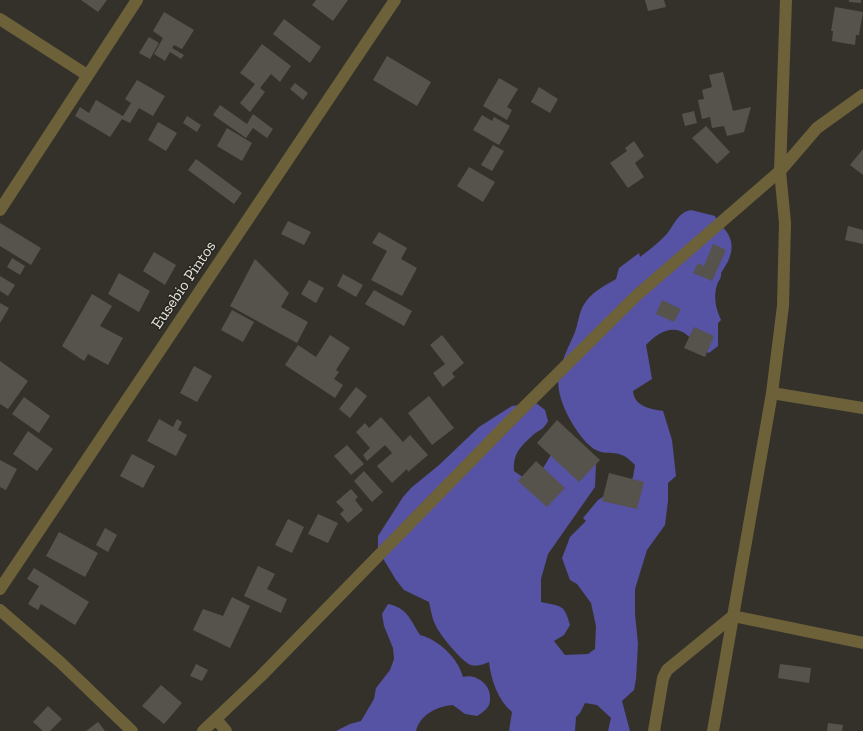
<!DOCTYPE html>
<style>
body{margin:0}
canvas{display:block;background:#34312a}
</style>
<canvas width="863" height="731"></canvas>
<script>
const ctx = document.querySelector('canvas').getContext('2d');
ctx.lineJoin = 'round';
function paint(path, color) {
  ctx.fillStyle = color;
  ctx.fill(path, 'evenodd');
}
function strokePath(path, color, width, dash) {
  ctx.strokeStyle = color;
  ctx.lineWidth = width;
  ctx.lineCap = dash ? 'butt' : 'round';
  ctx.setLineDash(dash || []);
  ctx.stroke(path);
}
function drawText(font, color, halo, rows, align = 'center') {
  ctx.font = font + ' "Zilla Slab",serif';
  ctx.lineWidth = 3.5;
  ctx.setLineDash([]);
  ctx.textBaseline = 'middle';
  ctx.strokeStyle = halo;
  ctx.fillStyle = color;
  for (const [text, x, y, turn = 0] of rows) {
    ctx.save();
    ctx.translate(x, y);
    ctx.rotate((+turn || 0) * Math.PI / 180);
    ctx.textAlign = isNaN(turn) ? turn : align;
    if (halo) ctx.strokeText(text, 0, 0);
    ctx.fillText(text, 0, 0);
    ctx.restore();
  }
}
const forest = new Path2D(`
 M691,210l24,6c3,6 7,10 11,15 11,15 4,29 -5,42 1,4 -2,7 -4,12 -4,12 -1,24 4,35l-3,3v23l-9,7c-13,-6 -12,-10 -22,-18 -14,-12 -31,-1 -41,10l6,34 -19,12c1,15 17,18 30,20l9,29 4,36 -8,7v18l-3,24 -18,25 -12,39v25l3,30 -2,35 -2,11 -12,11 8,30h-22l3,-13 -14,-13 -12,-2 -5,10 -4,4 -1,14h-66l3,-19c-14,-12 -21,-32 -23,-50 -5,2 -12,5 -18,3 -9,-3 -31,-30 -35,-39 -4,-7 -5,-16 -7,-24l-25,-12 -8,-10 -18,-30v-14l25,-39 8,-9 28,-23 40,-38 33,-21 24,-3 9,7 3,11c-6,11 -9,8 -16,15 -12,11 -19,18 -18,35l10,7 19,-10 8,-13 45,8 -1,24 -47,67 -7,25v23c20,5 23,1 29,23l-6,10 -10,6 11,14 23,-1 7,-5 1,-23 -5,-23 -14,-19 -7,-4 -8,-22 8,-21 16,-16 -3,-3 15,-18 9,-6 21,-7 5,-10 2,-12c-3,-3 -6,-6 -9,-8 -13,-8 -23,1 -37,-12 -15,-14 -35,-49 -30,-70 3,-16 10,-29 16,-43 3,-8 4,-19 8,-26 7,-13 21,-20 33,-27l3,-11 20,-15 1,4c8,-6 17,-13 25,-21 9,-9 11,-23 26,-26z
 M388,604c19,4 22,15 32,31 19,5 38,23 43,42 13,-4 29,8 27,23 0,8 -7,12 -13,16l-12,-2 -12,-9c-16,1 -33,10 -37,26h-80l14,-7 11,-3 13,-22 2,-11 14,-18 4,-11 -1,-11 -9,-22 -2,-12z`);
const building = new Path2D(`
 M81,0h26l-9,12z
 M316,0h32l-15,21 -21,-16z
 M645,0h19l2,7 -18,4z
 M849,0h12v3l-12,-1z
 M835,7l28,5 -4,23h-3l-1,10 -23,-4 1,-10h-2z
 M164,12l30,18 -12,19 -8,-4 -2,3 12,7 -3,4 -11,-7 -5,9 -11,-7 9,-16 -10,-7z
 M284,19l37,28 -11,16 -37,-29z
 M149,37l10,6 -9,16 -11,-6z
 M262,44l29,22 -11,16 -9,-8 -11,14 5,4 -15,20 -10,-9 15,-19 -15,-11z
 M387,56l44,26 -14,24 -44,-26z
 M723,72l10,39 18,-4 -7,25 -17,4 -3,-10 -12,2 -2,-11 -8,2 -4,-19 6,-1 -2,-9 10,-3 -3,-12z
 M499,78l19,11 -11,18 5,3 -5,10 -24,-14z
 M137,80l28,16 -12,20 -14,-8 -9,15 -8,-4 -12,18 -35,-21 5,-9 9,6 7,-13 27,16 8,-13 -6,-4z
 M295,83l13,10 -5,7 -13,-11z
 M539,87l19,12 -8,14 -19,-11z
 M220,105l27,19 6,-10 20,15 -6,9 -14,-10 -7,10 -33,-23z
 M694,111l3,12 -12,3 -3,-12z
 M482,115l10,6 2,-4 16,9 -11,19 -26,-15z
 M187,116l14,9 -4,7 -14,-9z
 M158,122l19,11 -11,18 -18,-11z
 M706,126l24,26 -13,12 -25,-26z
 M227,128l25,15 -10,18 -25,-15z
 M634,141l10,15 -9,7 9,14 -16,11 -18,-25 17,-12 -2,-3z
 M493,145l11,6 -12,20 -11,-6z
 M863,149v26l-13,-10z
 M196,159l46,34 -8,11 -46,-34z
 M469,167l26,15 -12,20 -26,-16z
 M288,221l23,11 -7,13 -23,-11z
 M0,223l41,25 -10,17 -31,-19z
 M848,226l15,4v14l-18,-4z
 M379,232l28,16 -6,11 16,9 -15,28 -31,-16 16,-29 -15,-8z
 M713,244l13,6 -14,31 -19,-8 5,-10 6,3z
 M154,252l22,13 -11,20 -22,-14z
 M12,258l13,8 -5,9 -13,-8z
 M255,259l34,34 -8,14 27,15 -11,21 -67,-37z
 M119,273l31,18 -11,21 -31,-18z
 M343,274l20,11 -7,12 -19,-11z
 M0,276l15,9 -7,11 -8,-5z
 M309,280l15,8 -8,15 -15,-9z
 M374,290l38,21 -8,15 -39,-22z
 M92,294l20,12 -12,20 23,12 -15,27 -20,-11 -4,7 -22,-15z
 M662,300l19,9 -7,13 -18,-8z
 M0,303l9,5 -9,15z
 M232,310l22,12 -11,20 -22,-12z
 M694,327l20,9 -9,21 -21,-9z
 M330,335l20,13 -14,22 3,2 -5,7 9,6 -8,13 -50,-33 13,-20 18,12z
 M442,335l22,28 -12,10 3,4 -12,10 -10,-14 12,-9 -15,-19z
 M0,361l28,20 -20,28 -8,-5z
 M194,366l18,10 -15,26 -17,-9z
 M356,387l11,9 -17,22 -11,-9z
 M429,396l25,32 -22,17 -24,-32z
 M24,397l26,19 -11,17 -27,-19z
 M381,417l22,25 7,-7 18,20 -20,17 -1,-3 -15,14 -15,-17 15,-13 -7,-8 -18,16 -4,-6 7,-7 -14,-16 9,-9 4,5z
 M159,419l14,8 4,-8 5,3 -4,8 9,5 -11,21 -29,-15z
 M557,420l43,40 -21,22 -42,-39z
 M28,431l25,18 -16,22 -24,-17z
 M347,445l17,19 -13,11 -17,-19z
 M132,454l23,12 -12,22 -23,-12z
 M0,460l17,9 -11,21 -6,-3z
 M536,461l29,27 -18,19 -29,-26z
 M364,471l19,21 -11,10 -18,-21z
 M609,473l35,9 -7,27 -35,-8z
 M351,489l7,8 -3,3 8,10 -15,13 -8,-9 4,-4 -8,-8z
 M318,514l20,9 -10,20 -20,-9z
 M288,519l16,8 -12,26 -17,-8z
 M105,528l12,7 -9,17 -12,-7z
 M59,532l39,21 -13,24 -39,-21z
 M258,566l17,8 -8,15 20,10 -6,14 -37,-17z
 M34,568l55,34 -14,23 -34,-21 -3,6 -10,-6 11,-18 -12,-7z
 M232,597l18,9 -20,42 -37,-18 10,-21 20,7z
 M196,664l12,6 -6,11 -12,-5z
 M780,664l31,4 -2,15 -31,-5z
 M161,685l21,18 -18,21 -22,-18z
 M48,706l14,13 -12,12h-7l-10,-9z
 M98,722l7,9h-19z
 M828,723l15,2 -1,6h-15z`);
const street = new Path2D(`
 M0,19l87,56
 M0,210l137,-210
 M772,393l91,15
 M0,589l395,-589
 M0,610l60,52 72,69
 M216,719l10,12
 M203,731l58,-55 248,-254 127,-126 144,-125 37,-43 46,-33
 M654,731l9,-53 4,-8 66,-54 130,27
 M713,731l59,-338 11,-87 2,-83 -5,-52 6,-171`);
const streetNames = [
 ["Eusebio Pintos",184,285,-56]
];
paint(forest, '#5652a4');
paint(building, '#55534b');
strokePath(street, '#6d613a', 12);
drawText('16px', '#e6e5e0', '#2a2720', streetNames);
</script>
